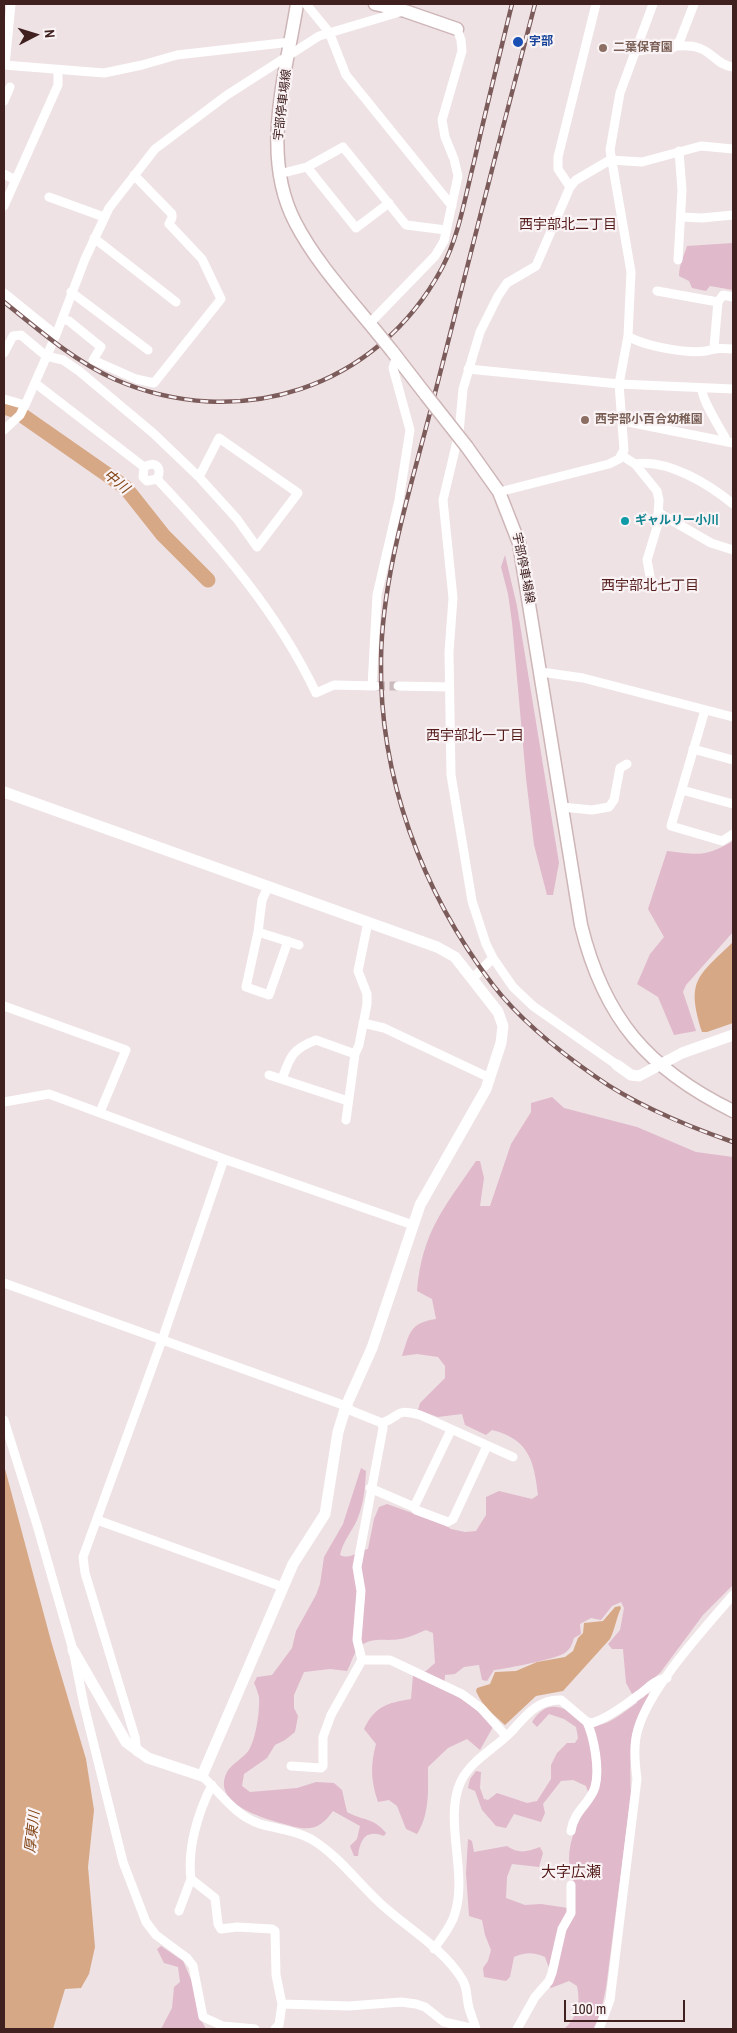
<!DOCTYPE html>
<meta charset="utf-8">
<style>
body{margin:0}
#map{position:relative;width:737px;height:2033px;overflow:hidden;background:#eee2e4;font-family:"Archivo Narrow",sans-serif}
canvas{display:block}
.frame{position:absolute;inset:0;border:5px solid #402120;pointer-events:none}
.north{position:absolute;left:10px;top:10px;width:50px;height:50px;-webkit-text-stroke:4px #faf3f5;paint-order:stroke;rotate:85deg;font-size:14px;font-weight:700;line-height:20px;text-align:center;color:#402120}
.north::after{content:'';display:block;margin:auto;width:18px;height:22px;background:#402120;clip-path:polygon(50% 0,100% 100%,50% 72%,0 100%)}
.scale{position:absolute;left:564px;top:2000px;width:121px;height:22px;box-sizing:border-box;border:2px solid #402120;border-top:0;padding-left:6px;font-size:15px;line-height:18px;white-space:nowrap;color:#402120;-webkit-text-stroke:4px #faf3f5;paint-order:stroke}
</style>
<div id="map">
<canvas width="737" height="2033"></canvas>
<div class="frame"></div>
<div class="north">N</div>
<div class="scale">100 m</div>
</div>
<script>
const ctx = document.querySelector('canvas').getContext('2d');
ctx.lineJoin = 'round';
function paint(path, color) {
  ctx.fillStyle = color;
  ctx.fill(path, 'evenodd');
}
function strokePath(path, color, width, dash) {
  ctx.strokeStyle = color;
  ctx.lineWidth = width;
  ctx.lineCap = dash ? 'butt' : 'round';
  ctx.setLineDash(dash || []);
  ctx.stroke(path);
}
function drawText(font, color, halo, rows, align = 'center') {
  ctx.font = font + ' "Archivo Narrow","Noto Sans JP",sans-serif';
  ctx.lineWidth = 4.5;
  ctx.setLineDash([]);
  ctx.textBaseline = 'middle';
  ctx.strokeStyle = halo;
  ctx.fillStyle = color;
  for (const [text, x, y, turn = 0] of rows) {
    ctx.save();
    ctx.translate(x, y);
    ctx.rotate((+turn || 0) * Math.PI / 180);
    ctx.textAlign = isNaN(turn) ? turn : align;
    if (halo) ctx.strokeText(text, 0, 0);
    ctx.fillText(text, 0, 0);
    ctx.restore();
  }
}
const green = new Path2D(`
 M733,243v47l-23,-4 -4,5 -14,-3 -3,-7 -10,-5c0,-11 5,-20 8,-30z
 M505,555l12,51 42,257 -6,32h-6l-13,-50 -8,-67 -14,-156 -4,-28 -7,-27z
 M733,841v91l-47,53 -3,7 13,39 -22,4 -16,-38 -21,-13 13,-30 14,-17 -16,-28 19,-58c31,4 39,6 66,-10z
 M552,1097l12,11 73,19 59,25 37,5v428l-30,30 -43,58 -16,13 5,9c-18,38 -20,58 -18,99l-25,194 -6,28 -7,13h-29c13,-11 17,-26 13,-43l-8,-5 -18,7 -2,-2 4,-7 -8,-22c-12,-5 -19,-5 -31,0l-4,20 -4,4 -22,-4 -1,-9 5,-7 3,-11 -6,-15 -3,-15 -13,-4 -3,-43 2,-34 4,2 2,11 33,-6c12,8 19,6 33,1l3,6 -4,14 -27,-3 -5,13 -1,21 19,7 16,-1 27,4c9,-23 2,-26 1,-49 0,-21 10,-41 22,-58l-5,-15 -13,-6 -12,1 -18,23 2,9 -4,9 -27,-8 -8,14 -10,-2 -14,-16 -7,-19 -7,-3 2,-9 6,-8 5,1 -1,16 4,11 4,1 9,-7 30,10 10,-2 14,-22v-14l6,-12 10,-10h8l3,-5 -2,-11 -12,-8 -15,-5 -12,13 -5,-5c16,-25 31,-14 53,-3 3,2 7,5 11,6 13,1 30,-15 41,-22l-11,-20 -3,-34h-11l-4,-5 12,-14 4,-22 -3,-6 -9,4 -11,14 -10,-2 -11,6 1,10 -7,4c-2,7 -4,12 -11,16 -9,5 -57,15 -69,16l-7,11 -5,-1 -3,-15 -15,2 -9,7 -10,1 -1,15c21,9 34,20 49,37l-13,23 -13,-11 -19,9 -20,19c0,23 2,47 -11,67l-11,-5 -9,-23 -8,-6 -11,2c-7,-21 -8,-36 -2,-58l-12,-15c11,-23 23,-26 47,-30l2,-24 13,-4 9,-8 -2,-30 -7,-3c-8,3 -17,8 -26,9 -15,3 -31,-4 -43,11 -4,5 -6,14 -10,21l-17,-2 -26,3 -10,23v13l4,8 -3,16 -10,8 -10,5 -8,13 -23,16 -2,12 8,6 47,-4 19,-6 18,1 8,7 5,22c16,9 26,5 39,21l-2,3c-18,-7 -24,3 -26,20h-4l-4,-10 7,-7 3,-13 -27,-15c-11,15 -19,20 -38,16 -21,-6 -86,-20 -68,-55 5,-9 17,-14 22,-22 7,-12 11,-39 10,-53 -1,-4 -3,-10 -5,-14l3,-6 15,-2 20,-27 4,-17 20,-36 4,-11 4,-27 19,-33 18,-56 5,3c-1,18 -2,32 -9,49 -6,13 -14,21 -17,35 11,5 17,-4 28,-6l6,-30 5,-12 8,-3 28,10h13l23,15 14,3 11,-1 10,-16v-18l13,-6 33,8 6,-4c-4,-34 -9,-56 -46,-65l-6,5 -21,-10 -3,-11 -24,3 -20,-7 2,-7 25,-25v-12l-7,-9 -21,-3 -15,2c8,-23 7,-33 34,-37l-4,-20 -15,-8c5,-59 27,-83 59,-130h4l4,17 -4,28h10l21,-62 20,-32v-9z
 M161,1946l22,15 10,23 7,34 6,11h-45l11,-21 2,-21 6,-5 -2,-15 -14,-4 -7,-14z`);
const water = new Path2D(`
 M733,942v81l-26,9h-5c-16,-52 -5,-55 31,-90z
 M4,1465l47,176 35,118 8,51 -6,57 7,80 -6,27 -8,14 -16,1 -12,40h-49z
 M620,1606l1,2c-5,11 -6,21 -11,31l-47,52 -27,5 -31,29c-11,-10 -23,-19 -29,-34l1,-3 13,-4 5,-12 21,-1 21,-9 28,-5 8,-6 5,-13 5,-5 1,-10 19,-2 12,-14z`);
const river = new Path2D(`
 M4,407l12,4 109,76 38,48 45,45`);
const minorTunnel = new Path2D(`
 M376,686h22`);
const minor = new Path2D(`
 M306,4l23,28 17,43 106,131
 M673,48l7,-8 14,-36
 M635,51c17,-1 48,-9 64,-3 13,4 20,18 34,19
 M4,65l100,8 38,-8 35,-10 114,-13
 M5,65l6,-61
 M4,101l6,-14
 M307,167l49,61 33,-25
 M4,174l11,6
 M279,174l28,-7 36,-20 63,78 40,5
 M570,187l-12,-18v-12l38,-153
 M49,197l55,20
 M4,206l54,-121v-15
 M681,217l21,1 31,-3
 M94,238l82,64
 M678,260l4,-70 -3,-39
 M657,291l61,11 5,-7 10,2
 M71,292l77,58
 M4,293l52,42
 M62,319l7,2 32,26 -8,13 43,19 18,4 67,-84 -19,-40 -33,-35 3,-6v-4l-38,-39
 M369,324l66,-68 9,-15 14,-65 -4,-17 -9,-22 -3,-17 20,-69 -1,-11 -4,-11
 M628,336c15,10 60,18 78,15 11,-3 16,-3 27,-2
 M714,347l4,-45
 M4,353l9,-17 8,-1 25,21 17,4 16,11 74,62 46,44
 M468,369l151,15 114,5
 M35,383l109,84
 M702,389c-1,9 19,41 25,52
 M4,399l21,6
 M623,421l110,22
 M4,430l16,-15 6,-12 30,-68 29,-76 24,-51 46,-59 72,-54 92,-59 84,-25
 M219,438l79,55 -41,54 -20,-28 -38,-42z
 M621,455l14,9c32,-6 75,21 98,40
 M635,464l22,27 2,9 -2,27 -10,33 5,27
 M144,467c11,-7 19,1 13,12
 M144,467l-1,10 4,4 10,-2
 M157,479c62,66 120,132 159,214l18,-8 42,1
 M499,492l110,-28 10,-5 5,-9 -5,-66 9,-48 3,-64 -21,-122 10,-57 33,-89
 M659,513l52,30 22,7
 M541,672l42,6 150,39
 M372,686l5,-91 22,-95 11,-70 -17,-62 3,-10
 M398,686l51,1
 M705,710l-34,116 51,15 11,-7
 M693,749l40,11
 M682,790l51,14
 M562,807l30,3 17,-3 5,-7 6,-32 7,-4
 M268,887l-6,13 -4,32 -12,55 23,8 19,-54
 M258,932l41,13
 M472,979l21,-21
 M4,1006l122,44 -26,62
 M363,1023l21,5 106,50
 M617,1065l-84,-59 -20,-19 -20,-29 -7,-14 -14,-43 -21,-126 -2,-123 4,-54 -10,-98 16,-67 4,-44 17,-57 18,-36 9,-13 29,-17 34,-79 6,-7 34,-20 32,2 59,-16 32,3
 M269,1075l79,26
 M282,1079c8,-22 10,-30 34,-39l39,14
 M4,1102l45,-8 175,65 189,66
 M346,1120l9,-66 4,-9 8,-41v-10l-9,-23 10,-49
 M4,1283l342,123 6,5 30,12 1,5 -26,139 4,24 -4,49 5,20h28l72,34 19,14 25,28
 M4,1420l33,105 36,125 11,55 39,157 23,60 10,13 31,23 6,8 10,51 20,9 32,3
 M382,1423c20,-7 12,-15 38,-8l93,42
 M370,1488l44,19 37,-77
 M414,1507l2,3 32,12 5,-3 34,-73
 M97,1520l186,67
 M137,1752l-2,-15 -50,-164 -2,-16 79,-217 62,-181
 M291,1766l30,2 2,-2v-29l8,-22 31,-55
 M202,1776c19,17 32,39 58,48 17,5 35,6 51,15 28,17 46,43 70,65 26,24 62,44 81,75 6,9 4,18 7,29 2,7 5,14 7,21
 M212,1785c-14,27 -25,64 -21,94l24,19 3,26 3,5 16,-2 35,2 3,2 1,44 6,29
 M571,1831c3,-21 19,-27 24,-44 5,-18 -1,-49 -8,-65
 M179,1911l12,-32
 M434,1949c7,-11 18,-23 21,-36 13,-41 -12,-94 6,-132 11,-22 35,-33 51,-50 14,-16 27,-32 49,-31l26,22 5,1c16,-5 32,-17 45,-27 11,-7 16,-16 30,-18
 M275,2029l4,-4 3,-21 67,2 52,-4 15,2 9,3 19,15 31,7
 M517,2029l18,-32 14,-16 3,-8 10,-44 9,-16v-28
 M599,2029l11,-29 27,-221c-2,-16 -4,-34 1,-50 12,-42 66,-100 95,-134`);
const tertiary = new Path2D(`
 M4,792l433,155 18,10 43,55 5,14 -2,17 -15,46 -66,116 -48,143 -26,58 -8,26 -13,82 -32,50 -91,212 -54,-18 -22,-16 -53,-92
 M617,1065l14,10 8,1 43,-23 51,-18`);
const secondary = new Path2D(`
 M297,4c-11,70 -37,151 -2,218 21,41 55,77 84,113
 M375,4l30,7 52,18
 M392,351l34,44
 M467,447l32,45 20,51 62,382c23,94 67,144 152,186`);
const rail = new Path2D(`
 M535,4c-35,132 -68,265 -102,397 -21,83 -51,173 -52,259 -2,117 41,232 112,325 27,35 67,67 103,92 41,29 91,49 137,65
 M4,302c35,28 69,58 110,77 124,54 263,10 328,-111 17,-32 23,-71 32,-106 12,-53 25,-105 38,-158`);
const secondaryBridge = new Path2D(`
 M379,335l13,16
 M426,395l41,52`);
const markers = [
 [518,42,6,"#1a4fb4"],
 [603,48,5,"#8d6e63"],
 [585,420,5,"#8d6e63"],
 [625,521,5,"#0f9aa8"]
];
const transitNames = [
 ["宇部",529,42]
];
const educationNames = [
 ["二葉保育園",613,48],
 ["西宇部小百合幼稚園",595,420]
];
const streetNames = [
 ["宇部停車場線",283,105,-83],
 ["宇部停車場線",523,568,79]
];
const cultureNames = [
 ["ギャルリー小川",635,521]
];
const neighbourhoodNames = [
 ["西宇部北二丁目",568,225],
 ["西宇部北七丁目",650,586],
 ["西宇部北一丁目",475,736]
];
const waterNames = [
 ["中川",116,482,39],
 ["厚東川",33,1832,-84]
];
const quarterNames = [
 ["大字広瀬",571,1873]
];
paint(green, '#e0b9cb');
paint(water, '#d7a886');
strokePath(river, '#d7a886', 15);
strokePath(minorTunnel, '#cbbbbd', 9, [9, 4.5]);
strokePath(secondary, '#ceb5b7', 15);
strokePath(minor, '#fff', 9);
strokePath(tertiary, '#fff', 11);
strokePath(secondary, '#fff', 12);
strokePath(rail, '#7c5b5b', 4.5);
strokePath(rail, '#faf3f5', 2.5, [8]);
strokePath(secondaryBridge, '#ceb5b7', 15, []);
strokePath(secondaryBridge, '#fff', 12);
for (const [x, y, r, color] of markers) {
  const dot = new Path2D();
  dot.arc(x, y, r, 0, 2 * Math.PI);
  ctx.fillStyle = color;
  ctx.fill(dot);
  strokePath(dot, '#faf3f5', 2);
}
drawText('bold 12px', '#164399', '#faf3f5', transitNames, 'left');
drawText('bold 12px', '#785e54', '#faf3f5', educationNames, 'left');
drawText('12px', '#402120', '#faf3f5', streetNames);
drawText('bold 12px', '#0d838f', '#faf3f5', cultureNames, 'left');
drawText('14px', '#541c1a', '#faf3f5', neighbourhoodNames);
drawText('italic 14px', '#824515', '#faf3f5', waterNames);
drawText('15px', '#541c1a', '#faf3f5', quarterNames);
</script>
